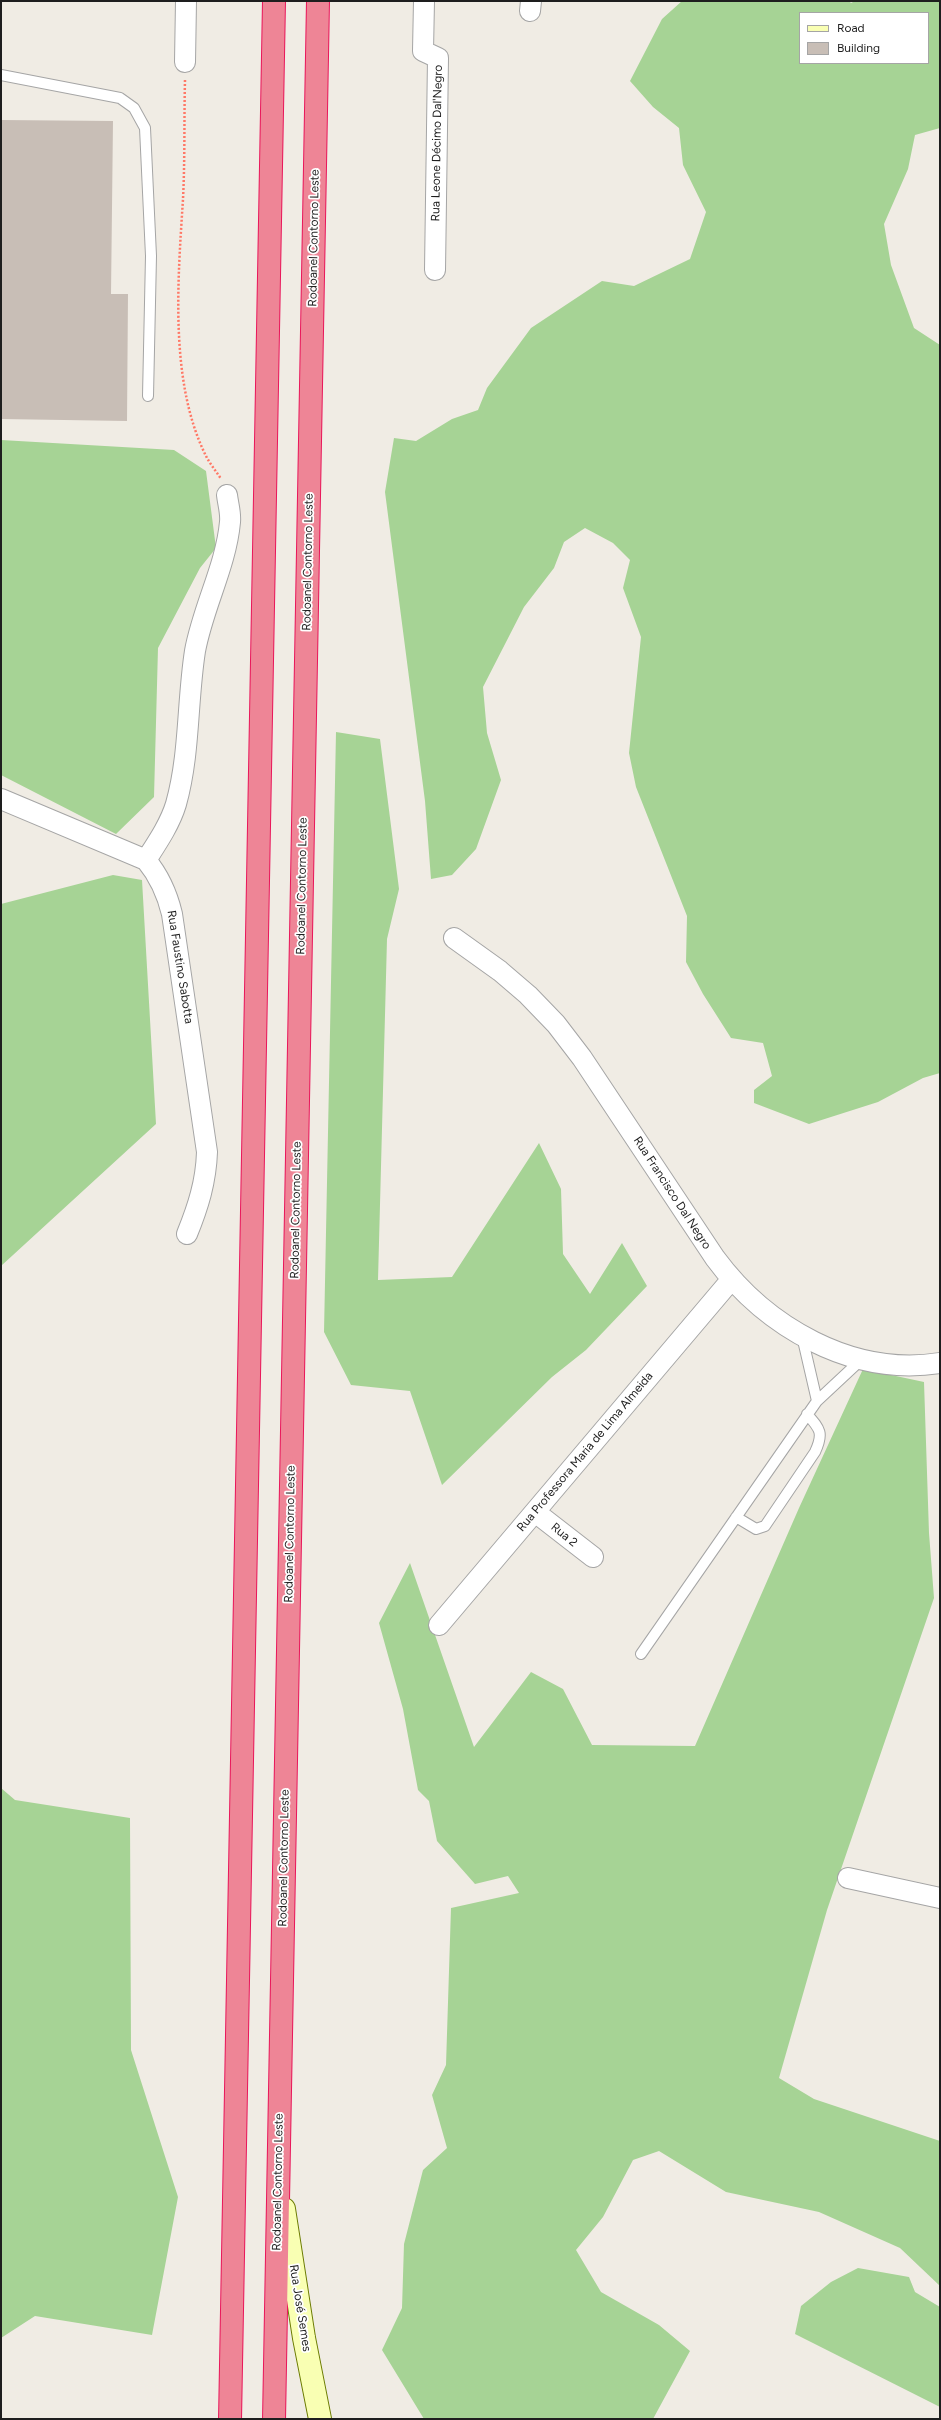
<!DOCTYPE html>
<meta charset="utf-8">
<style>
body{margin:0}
#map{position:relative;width:941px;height:2420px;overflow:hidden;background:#f0ece4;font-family:Figtree,sans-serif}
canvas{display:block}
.frame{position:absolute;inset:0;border:2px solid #1e1e1e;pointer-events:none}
.legend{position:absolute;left:799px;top:12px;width:130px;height:52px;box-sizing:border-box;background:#fff;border:1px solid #a5a5a5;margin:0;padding:5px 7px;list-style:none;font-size:12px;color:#1e1e1e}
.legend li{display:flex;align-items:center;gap:8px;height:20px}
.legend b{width:20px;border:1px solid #a5a5a5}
</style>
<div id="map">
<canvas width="941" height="2420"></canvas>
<div class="frame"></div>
<ul class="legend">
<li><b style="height:5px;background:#f9ffb3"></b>Road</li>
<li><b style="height:11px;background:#c8beb6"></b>Building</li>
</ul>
</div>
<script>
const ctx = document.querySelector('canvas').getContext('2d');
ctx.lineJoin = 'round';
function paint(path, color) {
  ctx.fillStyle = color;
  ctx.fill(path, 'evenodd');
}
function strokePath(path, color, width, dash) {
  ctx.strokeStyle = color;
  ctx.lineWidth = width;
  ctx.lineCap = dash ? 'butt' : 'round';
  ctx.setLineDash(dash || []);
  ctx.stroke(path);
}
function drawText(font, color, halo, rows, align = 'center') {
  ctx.font = font + ' Figtree,sans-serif';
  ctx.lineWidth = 3.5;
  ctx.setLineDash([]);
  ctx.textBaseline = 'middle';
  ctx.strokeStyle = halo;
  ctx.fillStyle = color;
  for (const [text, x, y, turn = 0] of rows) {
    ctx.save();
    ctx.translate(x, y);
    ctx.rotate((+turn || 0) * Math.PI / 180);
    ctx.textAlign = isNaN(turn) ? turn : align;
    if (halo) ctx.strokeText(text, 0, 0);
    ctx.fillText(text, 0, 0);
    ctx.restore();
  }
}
const forest = new Path2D(`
 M682,1h167l2,2 4,-2h85v127l-25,7 -7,34 -24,55 7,41 23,63 26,17v728l-17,5 -45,24 -69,22 -55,-21v-13l18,-14 -9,-33 -32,-5 -28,-44 -17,-32 1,-46 -51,-129 -7,-34 12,-116 -18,-49 7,-28 -17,-17 -28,-15 -21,14 -10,26 -30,39 -41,80 4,46 14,47 -25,69 -24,26 -21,4 -6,-78 -40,-309 9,-54 22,3 36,-22 26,-9 9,-22 44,-60 71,-47 32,5 56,-27 16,-47 -23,-47 -4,-37 -26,-21 -23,-26 32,-62zM800,13h128v50h-128z
 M1,440l173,10 32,21 10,77 -16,20 -42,80 -4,149 -38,37 -115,-59z
 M336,732l44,7 19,150 -12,50 -9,341 74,-3 87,-134 22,46 2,65 27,40 32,-51 25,43 -61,64 -34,27 -110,108 -32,-94 -59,-6 -27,-53z
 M113,875l29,5 14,244 -155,142v-362z
 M863,1369l61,13 5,151 5,65 -107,312 -48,168 35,21 126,42v145l-40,-38 -81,-36 -93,-20 -67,-41 -26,9 -30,57 -27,33 25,42 58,33 31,26 -37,68h-229l-42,-69 20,-42 2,-64 19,-74 24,-22 -15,-53 14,-30 5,-157 68,-15 -11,-17 -33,8 -38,-43 -8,-40 -11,-11 -15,-81 -24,-86 31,-60 64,184 57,-75 32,17 29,56 103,1 104,-238z
 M1,1788l14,12 115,18 1,232 47,147 -26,138 -117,-19 -34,22z
 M858,2268l51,9 6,15 25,15v100l-145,-73 6,-28 30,-24z`);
const building = new Path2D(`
 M1,120l112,1 -2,173h17l-1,127 -126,-2z`);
const path = new Path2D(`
 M185,80c-1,40 0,79 -2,119 -5,80 -14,183 23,257 4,8 10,15 15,23`);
const lane = new Path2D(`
 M1,75l119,23 14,10 11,20 6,128 -3,140
 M802,1336l15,65
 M736,1517l20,12 9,-3 50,-74c9,-19 5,-23 -8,-38
 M641,1654l176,-253 45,-42`);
const street = new Path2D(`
 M424,1l-1,50 15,7 -3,212
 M530,11l1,-10
 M185,62l1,-61
 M1,799l145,61c14,17 21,33 26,54l35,238c-1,30 -9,55 -20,82
 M146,860c11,-17 24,-36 30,-56 14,-50 11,-102 19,-153 8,-44 31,-85 35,-129 1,-9 -2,-18 -3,-27
 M454,938l46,33 28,24 28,29 26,34 133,200c51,69 137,119 225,105
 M535,1512l58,45
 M439,1625l292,-345
 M848,1878l92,20`);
const secondary = new Path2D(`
 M284,2209l20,129 16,81`);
const highway = new Path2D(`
 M230,2419l44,-2418
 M274,2419l44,-2418`);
const streetNames = [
 ["Rua Leone Décimo Dal'Negro",437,143,-89],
 ["Rodoanel Contorno Leste",314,238,-89],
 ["Rodoanel Contorno Leste",308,562,-89],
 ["Rodoanel Contorno Leste",302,886,-89],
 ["Rua Faustino Sabotta",180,967,81],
 ["Rua Francisco Dal Negro",672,1193,57],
 ["Rodoanel Contorno Leste",296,1210,-89],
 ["Rua Professora Maria de Lima Almeida",585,1452,-50],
 ["Rodoanel Contorno Leste",290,1534,-89],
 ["Rua 2",564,1535,39],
 ["Rodoanel Contorno Leste",284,1858,-89],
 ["Rodoanel Contorno Leste",278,2182,-89],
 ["Rua José Semes",300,2308,81]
];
paint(forest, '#a6d395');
paint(building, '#c8beb6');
strokePath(lane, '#a5a5a5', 12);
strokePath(street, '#a5a5a5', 22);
strokePath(secondary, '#6b7b00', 24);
strokePath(highway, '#e9165a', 24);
strokePath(path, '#ff7866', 2.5, [2, 2]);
strokePath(lane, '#fff', 10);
strokePath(street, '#fff', 20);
strokePath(secondary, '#f9ffb3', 22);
strokePath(highway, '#ee8596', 22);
drawText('12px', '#1e1e1e', '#fff', streetNames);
</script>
